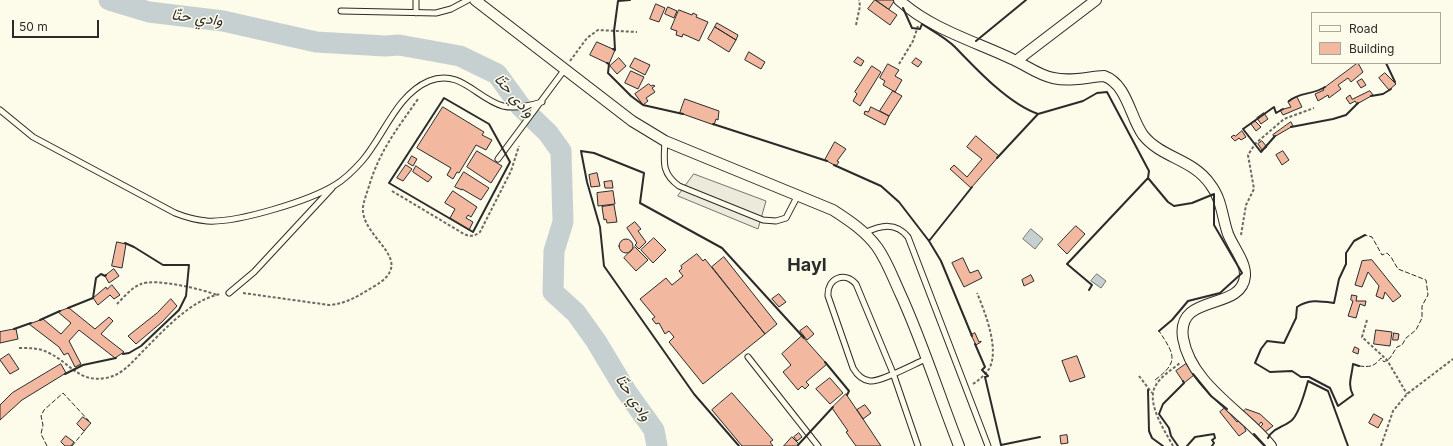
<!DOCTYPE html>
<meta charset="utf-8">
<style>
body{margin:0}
#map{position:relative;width:1453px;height:446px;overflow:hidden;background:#fdfbea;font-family:Inter,sans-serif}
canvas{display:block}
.legend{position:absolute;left:1311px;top:12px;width:130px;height:52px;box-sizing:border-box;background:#fdfbea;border:1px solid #a9a89e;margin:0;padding:5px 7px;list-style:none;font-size:12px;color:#2b2b2b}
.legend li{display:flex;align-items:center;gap:8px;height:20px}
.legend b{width:20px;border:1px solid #a9a89e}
.scale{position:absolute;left:12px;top:20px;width:87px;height:18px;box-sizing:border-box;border:2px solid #2b2b2b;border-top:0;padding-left:5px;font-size:12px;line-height:14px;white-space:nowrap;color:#2b2b2b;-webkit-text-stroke:3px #fdfbea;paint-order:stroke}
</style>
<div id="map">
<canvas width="1453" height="446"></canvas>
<ul class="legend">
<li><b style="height:5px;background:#fdfbea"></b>Road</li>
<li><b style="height:11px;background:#f2b8a0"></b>Building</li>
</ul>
<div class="scale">50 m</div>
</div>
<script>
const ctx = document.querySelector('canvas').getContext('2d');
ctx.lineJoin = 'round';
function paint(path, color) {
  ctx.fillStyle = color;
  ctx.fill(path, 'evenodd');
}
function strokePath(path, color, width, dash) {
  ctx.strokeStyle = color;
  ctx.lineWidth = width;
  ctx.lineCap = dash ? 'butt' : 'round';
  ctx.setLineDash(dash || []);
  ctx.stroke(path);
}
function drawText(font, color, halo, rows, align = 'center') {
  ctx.font = font + ' Inter,Vazirmatn,sans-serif';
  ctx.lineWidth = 3;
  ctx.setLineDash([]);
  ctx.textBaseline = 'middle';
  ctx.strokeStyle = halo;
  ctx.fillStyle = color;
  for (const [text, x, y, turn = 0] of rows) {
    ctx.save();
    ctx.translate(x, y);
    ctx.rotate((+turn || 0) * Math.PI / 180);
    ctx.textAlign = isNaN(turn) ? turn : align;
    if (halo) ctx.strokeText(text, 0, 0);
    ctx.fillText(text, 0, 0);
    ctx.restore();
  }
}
const parking = new Path2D(`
 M694,174l72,27 -8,28 -80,-33z`);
const water = new Path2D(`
 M1031,229l12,10 -8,10 -12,-10z
 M1097,274l9,7 -5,7 -10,-7z`);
const river = new Path2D(`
 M109,0l40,12 74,9 93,21 69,4 14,-1 61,11 37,18 24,33 27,26 13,18 2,71 -9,29 -1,41 23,21 20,28 30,50 28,39 3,16`);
const building = new Path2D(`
 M875,0l22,15 -7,10 -22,-16z
 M876,0h19l-6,9z
 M656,4l9,4 -6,14 -9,-3z
 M668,7l9,4 -3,7 -9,-4z
 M679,10l13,5 1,-2 4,2 -1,2 12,5 -9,19 -16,-7 -1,3 -6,-2 1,-4 -6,-2z
 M717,23l21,12 -2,5 -21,-13z
 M715,27l21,13 -7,12 -21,-13z
 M597,42l18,8 -6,14 -19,-9z
 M749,52l16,10 -4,7 -16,-9z
 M858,57l6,4 -3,5 -7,-4z
 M619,58l7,8 -9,8 -7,-8z
 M635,58l15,7 -5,10 -15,-8z
 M916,58l6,4 -4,5 -6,-4z
 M1358,63l5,9 -12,10 -3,-4 -10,7 3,4 -12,9 -1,-3 -10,6 -3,-7 9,-4 -1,-1z
 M888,64l11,6 -4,6 7,4 -7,12 -12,-7 2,-4 -5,-3z
 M872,66l9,6 -21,34 -7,-5 4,-7 -2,-2z
 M631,71l13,6 -6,12 -13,-6z
 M1385,73l11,11 -7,6 -10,-12z
 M1362,79l4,6 -5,3 -4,-6z
 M649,84l2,2 2,-1 2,1 -3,2 3,4 -9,6 2,3 -5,4 -8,-11z
 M893,91l9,5 -13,20 -9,-5z
 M1370,91l3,4 -16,9 -2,-3 -5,3 -4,-6 4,-3 2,4z
 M1297,97l5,10 -19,8 -3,-5 11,-3 -3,-5z
 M685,99l34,12 -1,9 -2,-1 -2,6 -34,-12z
 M443,107l41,25 -2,3 10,5 -6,10 -10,-5 -17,28 -2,-1 -4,7 -6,-4 4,-7 -34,-20z
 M871,107l18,9 -4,9 -21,-11 1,-3 3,1z
 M1264,113l4,6 -7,5 -4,-6z
 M1255,121l6,6 -5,4 -5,-7z
 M1291,122l2,4 -19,11 -1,-2z
 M1242,131l4,6 -5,3 -2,-2 -4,3 -4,-4 3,-2 1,1z
 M976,136l23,20 -28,32 -21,-19 4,-4 13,12 15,-18 -15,-12z
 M1262,141l5,6 -5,3 -4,-6z
 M835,142l11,7 -9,12 2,1 -3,4 -11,-6z
 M477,151l25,15 -11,17 -24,-16z
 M1283,151l6,9 -7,5 -6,-10z
 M412,156l5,3 -4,7 -5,-3z
 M406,165l6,4 -9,12 -6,-3z
 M416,166l16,11 -4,5 -15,-10z
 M464,172l25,16 -8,12 -19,-11v1l-7,-3z
 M597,173l3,13 -9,1 -2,-12z
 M612,181l1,7h-8l-1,-6z
 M453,191l24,16 -6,10 -3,-2 -2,3 7,4 -4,8 -19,-12 5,-9 -10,-6z
 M613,191l2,13 -17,2 -1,-13z
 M614,205l3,17 -10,1 -1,-4 -2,1 -2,-13z
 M635,222l6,7 -3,2 8,11 -7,7 -4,-4 2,-2 -10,-15z
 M1076,226l9,8 -18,20 -9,-9z
 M654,238l12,12 -13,13 -12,-13z
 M619 246a7 7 0 1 1 14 0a7 7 0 1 1-14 0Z
 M117,242l9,2 -4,24 -10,-2z
 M635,247l13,13 -12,11 -12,-13z
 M697,254l6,7 2,-2 60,75 -62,50 -34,-42 5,-5 -5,-6 -4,3 -6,-11 -3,1 -4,-5 3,-2 -15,-18 26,-21 6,7 11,-9 -4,-5 3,-3 -1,-2z
 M724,257l53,67 -12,10 -53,-67z
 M963,258l7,15 8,-3 4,8 -18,9 -12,-24z
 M1372,260l29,36 -8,6 -8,-10 -2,7 -7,-3 3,-10 -11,-14 -6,15 -7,-2 7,-24z
 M114,269l5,7 -10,7 -4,-7z
 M1031,275l3,6 -10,5 -2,-6z
 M112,285l8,10 -6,4 -4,-4 -12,10 -5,-7 13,-11 1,2z
 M779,294l7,8 -7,5 -7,-8z
 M1352,295l5,1 -1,5h10l-1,5 -5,-2 -4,14 -8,-2 5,-15 -2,-1z
 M171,299l6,7 -15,16 -26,22 -8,-8 29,-23z
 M69,308l26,21 14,-12 4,4 -12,13 23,18 -9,6 -36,-28 -10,11 12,23 -6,3 -7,-14 -4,2 -5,-8 -30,-23 14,-5 18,15 10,-11 -13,-11z
 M807,326l7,8 -7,6 -7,-9z
 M16,329l2,10 -18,4v-11z
 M1376,330l16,2 -2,14 -16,-2z
 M975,333l4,9 2,-1v1l-5,3 -5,-10z
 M1394,333l5,1 -1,6h-5z
 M802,336l25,28 -21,18 3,3 -4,4 -3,-3 -4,4 -15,-18 8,-7 -9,-11z
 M1355,347l4,2 -1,5 -5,-2z
 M9,354l10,15 -9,5 -10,-14z
 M1077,356l8,21 -15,5 -8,-21z
 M61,364l5,9 -44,27 -22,20v-15l12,-12z
 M1186,364l8,11 -10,8 -8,-12z
 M830,378l13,15 -13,11 -14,-15z
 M732,393l41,47 -3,2 3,4h-31l-30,-36z
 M846,394l17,25 18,27h-25l-10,-14 2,-1 -16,-23z
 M865,405l6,8 -8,6 -6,-9z
 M1225,408l12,14 1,-1 6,5 2,5 -7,5 -19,-24z
 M1246,409l14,5 13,12 -8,6 -5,-5 3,-3 -2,-2 -3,4 -15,-14z
 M1374,414l9,5 -5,9 -9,-5z
 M83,417l8,6 -7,8 -7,-7z
 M799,433l3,4 -5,4 -3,-4z
 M1067,435l1,8 -7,1 -1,-8z
 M66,436l8,6 -3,4h-6l-4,-4z
 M792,437l7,7 -1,2h-14z`);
const path = new Path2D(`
 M856,25l4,-19 -1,-6
 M570,61l17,-23 11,-8 39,2
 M899,64l14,-23 5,-15
 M392,191l72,43c6,3 11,2 16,-2l31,-61 8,-25
 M1241,235l5,-30 8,-16 -6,-34 7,-11 29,-25 30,-11
 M243,293l86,12c17,-1 29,-9 44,-18 48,-27 -13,-48 -10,-80 1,-7 4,-14 6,-21 11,-36 28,-57 49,-87
 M117,304c6,-6 15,-17 24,-20 14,-6 61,5 76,11
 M1367,320l-5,17 25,23 20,34
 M19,348c11,0 21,0 30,5 21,10 30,30 57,25 17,-3 27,-17 39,-29 20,-20 47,-50 76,-55
 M1139,376l13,17
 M973,384c6,-4 12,-9 16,-15 11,-19 -4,-57 -12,-76
 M1173,446c-8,-15 -28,-44 -17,-61 5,-9 17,-16 25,-23
 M1381,446l12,-35 14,-17 46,-35`);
const lane = new Path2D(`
 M416,0v13
 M341,11l95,2 15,-4 17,-9
 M0,110l33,27 142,76c10,4 21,7 32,8 30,2 102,-20 128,-36 10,-6 19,-15 27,-24 22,-25 34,-66 67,-80 31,-13 48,18 74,25 13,3 26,0 39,-4
 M665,141c-1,20 -4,32 14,45l84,34 13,1 10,-3 12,-23
 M498,159l67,-90
 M865,233c16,-8 31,-11 43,4l80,209
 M229,293l25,-21 78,-84
 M748,357l70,89
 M918,446l-25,-73 -37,-89c-11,-13 -29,-6 -28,12l25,72c4,7 9,12 17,13 11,1 44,-17 56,-22`);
const street = new Path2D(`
 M475,0l157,121 33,20 168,69c17,11 32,21 44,37 10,14 16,31 23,46 23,50 39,102 59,153
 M899,0c32,29 75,41 113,59 14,6 26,16 41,19 18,4 34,-1 51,-2 23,8 26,41 39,59 18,23 50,24 67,49 12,15 12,33 18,50 5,13 18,28 17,42 -3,36 -69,16 -62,62 8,47 60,73 88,108
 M1016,61l80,-61`);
const fence = new Path2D(`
 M1359,366c11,1 15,1 22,-8l3,4 6,-4 7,-11 5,-2 4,-7 10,-8 6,-12v-12l6,-11 -2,-15 -28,-11 -7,-12 -4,-4 -5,2 -10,-18 -7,-2
 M1155,380c24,-18 20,-25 4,-49
 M1001,445v1
 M47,446l-6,-12 2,-9 -2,-9 3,-6 19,-17 26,28
 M72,446l14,-17`);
const wall = new Path2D(`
 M903,8l9,20 8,1 2,-5c11,7 24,14 33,23 22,23 54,57 83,67
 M976,41l50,-41
 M613,49l2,1 -1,-19 4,-30 12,-1
 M607,63l2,1 -1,9 23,23 12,9 40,9
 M1386,63l9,19
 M1371,96l12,-2 8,-5
 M444,98l45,26 21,38 -37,70 -84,-49z
 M1289,101c10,-9 24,-6 36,-14
 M713,124l114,37
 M1291,127l42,-8 13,-4 12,-12
 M1275,136l-14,16 -18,-23 31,-22 2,6 7,-4
 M997,158l41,-44 45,-13 14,-8 10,-1 42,79 -1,7
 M834,165l47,21 18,16 30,39
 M1089,290l3,-5 -25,-21 81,-86 20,24 6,4 18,-3 22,-9v31l28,48 -22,20 -32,8 -16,19 -13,11
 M68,308l25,-10 3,-20 5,-4 4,2 1,-1
 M40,320l20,-9
 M14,329l17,-6
 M972,336l-31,-75 -12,-20 43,-54
 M975,344l10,23 -3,3 6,6 -3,1 16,68 39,-8
 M123,354l6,-1 12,-7 38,-36 7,-14 3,-31h-26l-29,-18 -9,-4
 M825,362l24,29 -2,4
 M1359,366l-6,-2c-1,12 -6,20 0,31l-15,11 -8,-18 -21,-11h-8l-9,-6 -22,1 -15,-9 6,-14 6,-8 17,2 12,-25 1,-11c12,-8 23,-6 37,-4l5,-24 7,-15v-11l8,-12 11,-6
 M65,374l18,-9 33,-7
 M1193,374l18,22 16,13
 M1148,390l1,41 3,7 11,8
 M1254,434l11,12
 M1268,438c4,-9 15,-11 23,-17 8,-6 14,-29 17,-40l20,10 20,55
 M798,445l35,-38
 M739,446l-45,-52 -90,-128 -4,-39 -13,-45 -6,-31 13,2 50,20 -4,30 82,45 82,90
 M1178,446l-7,-10 -2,-8 -10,-14 4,-10 21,-21 -1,-2
 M1187,446l8,-9 19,-3 1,4 -3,2 2,3 -2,3`);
const waterNames = [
 ["وادي حتّا",197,18,7],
 ["وادي حتّا",514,96,49],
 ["وادي حتّا",633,398,57]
];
const districtNames = [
 ["Hayl",807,266]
];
paint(parking, '#eceadb');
strokePath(parking, '#74746e', 1);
paint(water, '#c7d0d0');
strokePath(water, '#74746e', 1);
strokePath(river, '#c7d0d0', 21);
paint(building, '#f2b8a0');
strokePath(building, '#2b2b2b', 1);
strokePath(lane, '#2b2b2b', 7);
strokePath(street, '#2b2b2b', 12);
strokePath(path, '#6a6964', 2, [3, 2]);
strokePath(lane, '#fdfbea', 5);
strokePath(street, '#fdfbea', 10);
strokePath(fence, '#2b2b2b', 1, [5, 2]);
strokePath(wall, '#2b2b2b', 2);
drawText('italic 15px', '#2b2b2b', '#fdfbea', waterNames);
drawText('bold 18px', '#2b2b2b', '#fdfbea', districtNames);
</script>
